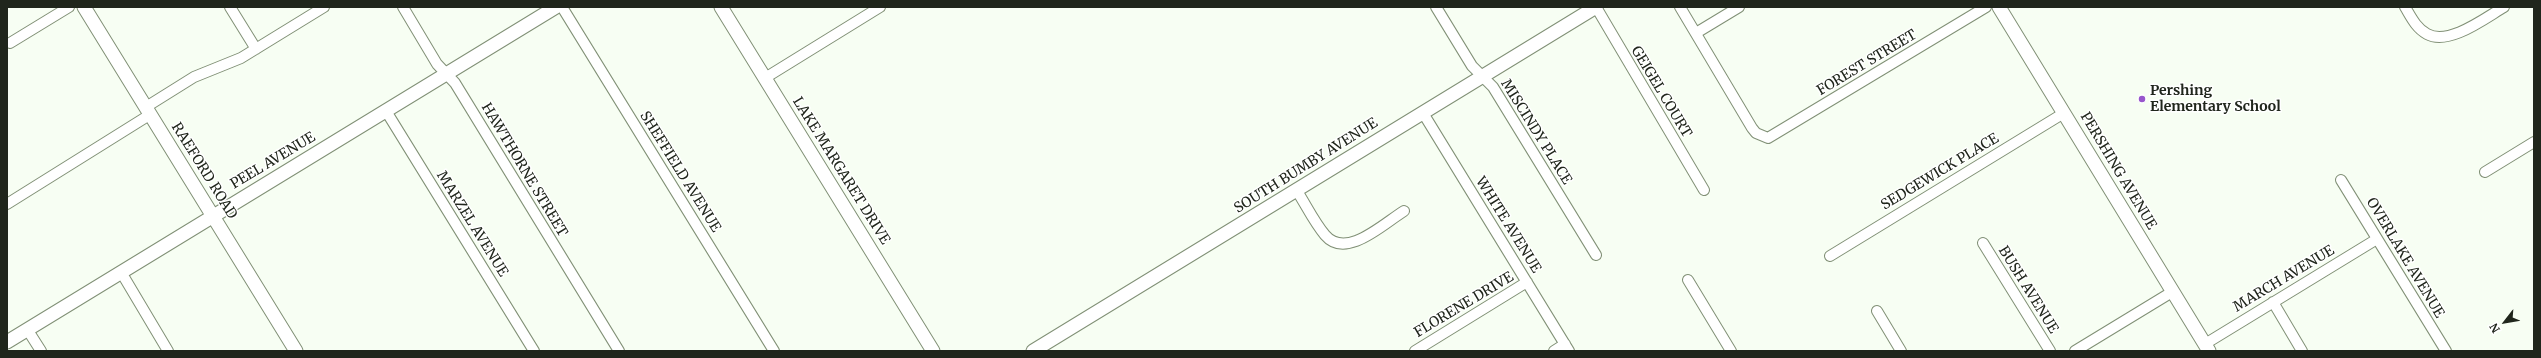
<!DOCTYPE html>
<style>
body{margin:0}
#map{position:relative;width:2541px;height:358px;overflow:hidden;background:#f7fef3;font-family:Merriweather,serif}
canvas{display:block}
.frame{position:absolute;inset:0;border:8px solid #20261c;pointer-events:none}
.north{position:absolute;left:2485px;top:302px;width:40px;height:40px;-webkit-text-stroke:3px #fff;paint-order:stroke;rotate:239deg;font-size:11px;font-weight:700;line-height:16px;text-align:center;color:#20261c}
.north::after{content:'';display:block;margin:auto;width:14px;height:18px;background:#20261c;clip-path:polygon(50% 0,100% 100%,50% 72%,0 100%)}
</style>
<div id="map">
<canvas width="2541" height="358"></canvas>
<div class="frame"></div>
<div class="north">N</div>
</div>
<script>
const ctx = document.querySelector('canvas').getContext('2d');
ctx.lineJoin = 'round';
function strokePath(path, color, width, dash) {
  ctx.strokeStyle = color;
  ctx.lineWidth = width;
  ctx.lineCap = dash ? 'butt' : 'round';
  ctx.setLineDash(dash || []);
  ctx.stroke(path);
}
function drawText(font, color, halo, rows, align = 'center') {
  ctx.font = font + ' Merriweather,serif';
  ctx.lineWidth = 3;
  ctx.setLineDash([]);
  ctx.textBaseline = 'middle';
  ctx.strokeStyle = halo;
  ctx.fillStyle = color;
  for (const [text, x, y, turn = 0] of rows) {
    ctx.save();
    ctx.translate(x, y);
    ctx.rotate((+turn || 0) * Math.PI / 180);
    ctx.textAlign = isNaN(turn) ? turn : align;
    if (halo) ctx.strokeText(text, 0, 0);
    ctx.fillText(text, 0, 0);
    ctx.restore();
  }
}
const minor = new Path2D(`
 M230,7l26,42
 M403,7l34,57 18,19 164,268
 M562,7l212,344
 M1436,7l36,59 21,21 103,168
 M1596,7l108,183
 M1680,7l72,121 4,5 12,5 218,-131
 M2405,7c6,10 11,21 22,27 22,12 58,-16 77,-27
 M1696,33l43,-26
 M10,43l59,-36
 M765,78l115,-71
 M146,107l48,-30 47,-19 83,-51
 M386,111l148,240
 M1423,113l146,238
 M2485,172l49,-30
 M2341,180l105,171
 M1297,191c9,14 17,31 28,44 21,25 58,-11 79,-24
 M7,204l144,-90
 M1983,243l67,108
 M1830,256l234,-143
 M121,272l47,79
 M1688,280l43,71
 M2273,302l29,49
 M1877,311l24,40
 M27,329l14,22
 M2205,344l172,-105
 M1415,351l112,-69
 M1554,351l11,-7
 M2075,351l97,-59`);
const tertiary = new Path2D(`
 M84,7l212,344
 M721,7l212,344
 M1999,7l210,344
 M7,342l549,-335
 M1033,351l563,-344`);
const markers = [
 [2142,99,4,"#9756cc"]
];
const streetNames = [
 ["FOREST STREET",1867,63,-31],
 ["GEIGEL COURT",1661,92,59],
 ["MISCINDY PLACE",1536,132,58],
 ["PEEL AVENUE",273,161,-31],
 ["SOUTH BUMBY AVENUE",1306,166,-32],
 ["HAWTHORNE STREET",524,170,59],
 ["RAEFORD ROAD",204,171,58],
 ["LAKE MARGARET DRIVE",841,171,58],
 ["PERSHING AVENUE",2118,171,59],
 ["SHEFFIELD AVENUE",680,172,58],
 ["SEDGEWICK PLACE",1940,172,-31],
 ["MARZEL AVENUE",472,224,58],
 ["WHITE AVENUE",1508,225,58],
 ["OVERLAKE AVENUE",2405,258,59],
 ["MARCH AVENUE",2284,279,-31],
 ["BUSH AVENUE",2028,290,58],
 ["FLORENE DRIVE",1464,305,-31]
];
const poiNames = [
 ["Pershing",2150,91],
 ["Elementary School",2150,107]
];
strokePath(minor, '#819076', 12);
strokePath(tertiary, '#819076', 15);
strokePath(minor, '#fff', 10);
strokePath(tertiary, '#fff', 13);
for (const [x, y, r, color] of markers) {
  const dot = new Path2D();
  dot.arc(x, y, r, 0, 2 * Math.PI);
  ctx.fillStyle = color;
  ctx.fill(dot);
  strokePath(dot, '#fff', 1.5);
}
drawText('14px', '#20261c', '#fff', streetNames);
drawText('bold 14px', '#20261c', '#fff', poiNames, 'left');
</script>
